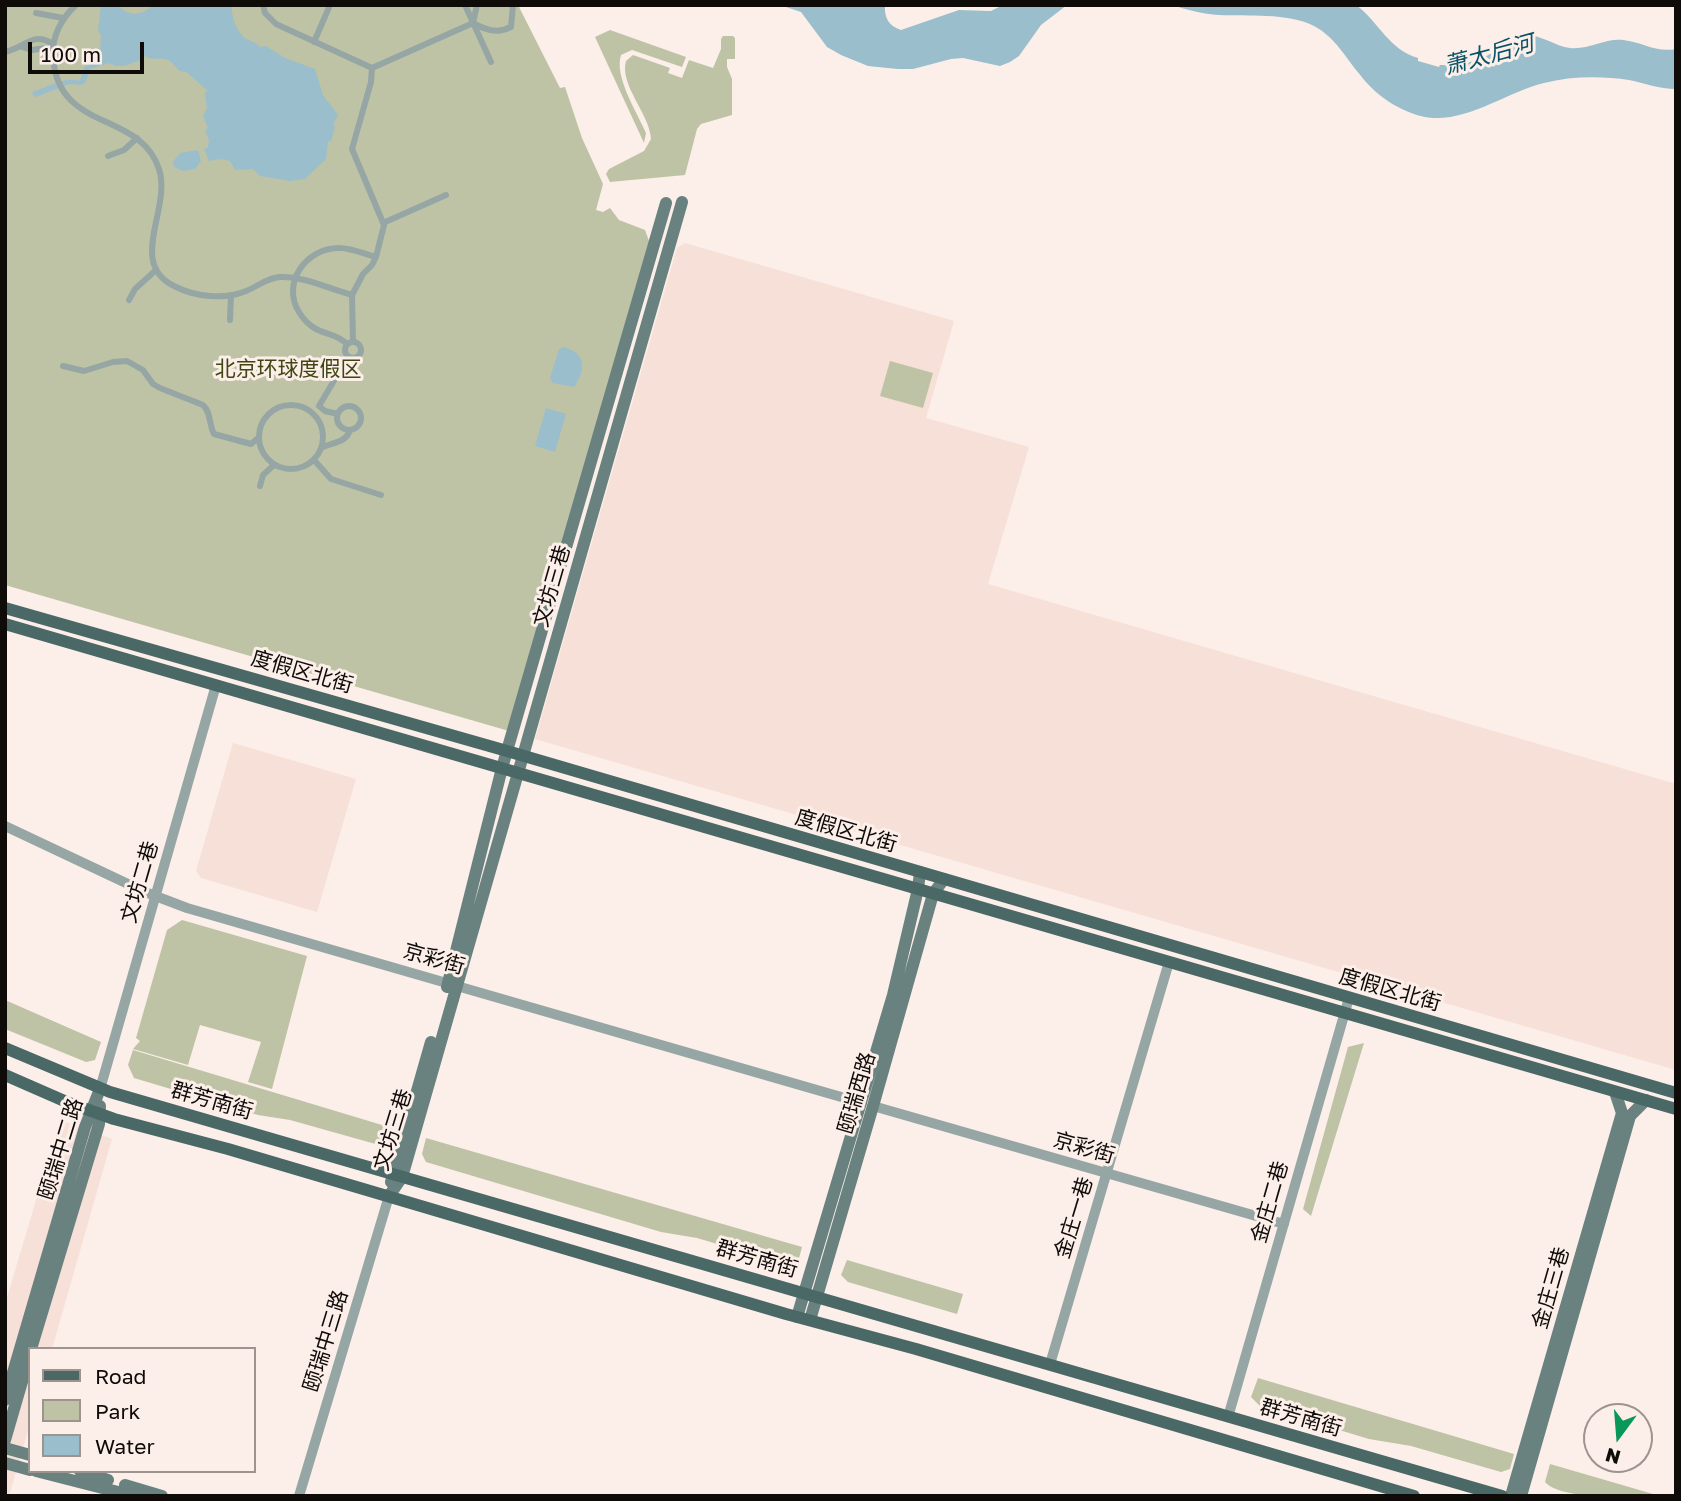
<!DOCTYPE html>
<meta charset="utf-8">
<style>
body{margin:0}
#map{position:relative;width:1681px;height:1501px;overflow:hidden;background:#fceee8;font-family:"Golos Text",sans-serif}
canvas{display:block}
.frame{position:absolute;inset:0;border:7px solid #0f0b09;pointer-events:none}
.legend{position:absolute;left:28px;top:1347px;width:228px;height:126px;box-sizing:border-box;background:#fceee8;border:2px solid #9d938f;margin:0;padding:9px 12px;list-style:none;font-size:21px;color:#0f0b09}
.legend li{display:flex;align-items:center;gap:14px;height:35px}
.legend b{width:35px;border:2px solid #9d938f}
.north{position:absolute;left:1583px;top:1403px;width:70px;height:70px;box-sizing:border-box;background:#fceee8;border:2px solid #9d938f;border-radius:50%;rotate:196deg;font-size:19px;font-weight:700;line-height:28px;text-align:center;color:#0f0b09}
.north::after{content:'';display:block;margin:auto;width:24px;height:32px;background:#09985a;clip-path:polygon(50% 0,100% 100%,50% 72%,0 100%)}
.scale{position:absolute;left:28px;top:42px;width:116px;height:32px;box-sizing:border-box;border:4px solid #0f0b09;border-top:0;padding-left:9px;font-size:21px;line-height:24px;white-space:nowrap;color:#0f0b09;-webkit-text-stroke:5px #fceee8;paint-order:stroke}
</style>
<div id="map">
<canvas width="1681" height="1501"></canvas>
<div class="frame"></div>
<ul class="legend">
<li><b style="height:9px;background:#496866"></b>Road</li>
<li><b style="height:19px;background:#bec3a5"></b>Park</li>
<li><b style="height:19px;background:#9abecb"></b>Water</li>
</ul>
<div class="north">N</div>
<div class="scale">100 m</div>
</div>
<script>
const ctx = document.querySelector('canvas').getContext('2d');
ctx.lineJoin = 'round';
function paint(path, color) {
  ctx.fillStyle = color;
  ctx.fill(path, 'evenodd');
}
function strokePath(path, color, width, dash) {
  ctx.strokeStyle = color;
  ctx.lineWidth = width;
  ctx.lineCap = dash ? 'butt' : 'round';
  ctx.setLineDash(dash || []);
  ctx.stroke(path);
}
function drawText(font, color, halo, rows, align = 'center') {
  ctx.font = font + ' "Golos Text","Noto Sans SC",sans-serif';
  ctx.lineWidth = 6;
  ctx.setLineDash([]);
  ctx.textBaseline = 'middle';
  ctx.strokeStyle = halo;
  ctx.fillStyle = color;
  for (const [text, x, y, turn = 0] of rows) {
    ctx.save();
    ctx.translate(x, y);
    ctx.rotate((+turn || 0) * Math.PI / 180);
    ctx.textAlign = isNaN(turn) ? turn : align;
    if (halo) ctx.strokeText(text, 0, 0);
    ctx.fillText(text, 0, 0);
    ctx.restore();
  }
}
const built = new Path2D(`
 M685,243l269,78 -28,97 103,29 -41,137 688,200v286l-1141,-331 142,-491z
 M233,743l123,36 -39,133 -116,-34 -5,-7z
 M60,1120l52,19 -60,210h-22v75l-21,72h-4v-192z`);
const green = new Path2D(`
 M5,5h513l42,83 5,-1 17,51 21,46 -7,26 7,2 7,-4 9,12 26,10 4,11 -140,490 -504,-146z
 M610,30l76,27 -4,10 -50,-17 -11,5c-7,22 16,57 25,78l-2,10 -49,-106z
 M723,36h10l2,2v21h-8v8l5,12v36l-31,9 -4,5 -12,46 -75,7 -4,-8 3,-5 35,-18 7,-12c-1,-25 -32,-54 -25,-78l7,-6 37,13 -2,5 14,5 7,-18 24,8 8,-19v-10z
 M890,361l43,12 -10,35 -43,-12z
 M182,920l125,36 -35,133 -24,-7 13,-40 -61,-17 -12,40 -55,-16 7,-8 -4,-3 31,-108z
 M5,1000l96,42 -6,18 -9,2 -81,-33z
 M1364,1043l-53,173 -8,-7 45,-162z
 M133,1050l259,78 -4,14 -9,3 -89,-25 -32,-5 -124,-37 -6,-13z
 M426,1138l376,109 -4,15 -10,3 -91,-27 -36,-6 -235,-70 -4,-8z
 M847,1260l116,34 -6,20 -109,-32 -7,-7z
 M1258,1378l256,76 -4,15 -9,3 -90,-26 -42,-7 -109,-33 -9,-9z
 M1550,1464l110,32c-28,0 -98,5 -115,-14z`);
const water = new Path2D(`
 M101,5h16c12,12 24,11 36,0h79c-1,12 4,25 13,33 6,4 10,3 15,9l6,-1 19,12 30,11 8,26 15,20 -5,10 2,2 -4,14h-3l-2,18 -21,20 -15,2 -30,-5 -7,-7 -18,1 -5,-9 -9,-2 -12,2 -5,-12 4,-2 1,-7 -4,-9 3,-3 -5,-12 4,-8 -2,-14 2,-4 -21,-18 -7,-1c-15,-21 -20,-7 -35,-15l-3,4 -17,6h-8l-7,-3 -19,6 -4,13 -4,3 -13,-1 -33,13 -4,-3 2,-3c15,-4 31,-15 46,-10l4,-14 19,-7 -3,-10 1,-15 -3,-4z
 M780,5h105c-1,13 4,21 16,25l58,-20 32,1 12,-6h64l-26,20 -22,31 -9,6 -10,4 -37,-8 -12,1 -38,10h-15l-30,-3 -27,-11 -14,-8 -26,-35z
 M1172,5h184c23,17 33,45 62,53v3l21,6 1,-2c23,1 42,-4 61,-18 7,-6 13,-12 23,-12 17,-1 30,11 46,13 19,2 35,-10 53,-8 19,2 33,13 53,9v40c-17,0 -31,-6 -47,-9 -27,-4 -58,-4 -85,3 -37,9 -73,37 -111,35 -27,-2 -56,-21 -72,-42 -15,-18 -26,-39 -47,-50 -28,-14 -65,-9 -95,-11 -16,-1 -32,-5 -47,-10z
 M198,150l3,11 -6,8 -12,2 -9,-4 -1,-5 7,-9z
 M564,347c23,7 22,22 10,40l-21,-4 -3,-5 9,-29z
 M546,408l20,6 -11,38 -20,-6z`);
const pedestrian = new Path2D(`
 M76,5c-15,14 -24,30 -23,51 4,77 87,54 106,113 13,39 -32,94 15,117 21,11 51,14 72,5 13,-5 20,-13 34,-14 23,-1 50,12 72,18
 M263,5l2,8 11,11 96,44
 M465,5l26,57
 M477,5l-4,18c13,7 24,11 38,4l2,-22
 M36,13l27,5
 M314,42l16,-37
 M22,47l10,3 21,-3
 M5,52c22,-5 27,-21 48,-8
 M108,156l16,-6 13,-12
 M383,223l63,-28
 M129,300l6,-11 21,-19
 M230,320l1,-25
 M353,341l-1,-46 11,-21 9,-9 4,-8 8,-32 -32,-76 19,-67 1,-14 101,-45
 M345 350a8 8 0 1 1 16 0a8 8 0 1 1-16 0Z
 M347,344c-15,-15 -32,-6 -48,-32 -18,-29 7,-64 40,-64 12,0 26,6 37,9
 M63,366l21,5 29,-9 14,-1 16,9 10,14 7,4 43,17c8,7 6,20 11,29l37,10 7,-6
 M259 437a32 32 0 1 1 64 0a32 32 0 1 1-64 0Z
 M337 418a12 12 0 1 1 24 0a12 12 0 1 1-24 0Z
 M338,414l-13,-3 -6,-5 29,-49
 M321,448c12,-6 25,-5 29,-18
 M314,460l17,19 50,16
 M260,486l3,-11 11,-10`);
const tertiary = new Path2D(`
 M5,826l140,66 42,16 675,195
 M100,1089l116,-404
 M873,1106l411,118
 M1050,1364l119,-402
 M1228,1417l121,-419
 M299,1496l90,-300`);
const secondary = new Path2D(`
 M447,987l55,-219 164,-565
 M391,1182l40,-140
 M389,1196l13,-19 280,-975
 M797,1317l96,-322 25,-106 2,-17
 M810,1320l63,-214 60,-212 11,-15
 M31,1349l68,-225 1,-18
 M5,1400l80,-273 15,-38
 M5,1440l25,-86
 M5,1448l25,7
 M5,1463l25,7
 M36,1471l98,25
 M80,1471l28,9
 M125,1485l37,11
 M1511,1496l111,-383 -7,-21
 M1521,1496l109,-380 16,-16`);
const primary = new Path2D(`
 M5,608l502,143 1169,342
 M5,624l1671,485
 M5,1048l105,44 1392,404
 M5,1075l64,28 45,16 114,30 558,165 130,35 498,147`);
const parkNames = [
 ["北京环球度假区",288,369]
];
const streetNames = [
 ["文坊三巷",552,586,-74],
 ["度假区北街",302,672,16],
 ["度假区北街",846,831,16],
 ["文坊二巷",140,882,-74],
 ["京彩街",434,959,16],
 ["度假区北街",1390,990,16],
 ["颐瑞西路",857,1093,-74],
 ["群芳南街",212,1101,16],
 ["文坊三巷",393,1130,-73],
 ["京彩街",1084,1148,16],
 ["颐瑞中二路",61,1149,-73],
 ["金庄二巷",1270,1202,-74],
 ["金庄一巷",1074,1218,-73],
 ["群芳南街",757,1259,16],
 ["金庄三巷",1551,1288,-74],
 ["颐瑞中三路",326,1341,-73],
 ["群芳南街",1301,1418,16]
];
const waterNames = [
 ["萧太后河",1489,55,-15]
];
paint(built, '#f6e0d7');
paint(green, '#bec3a5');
paint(water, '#9abecb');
strokePath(pedestrian, '#95a6a5', 6);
strokePath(tertiary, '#95a6a5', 10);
strokePath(secondary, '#698280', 12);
strokePath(primary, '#496866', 12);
drawText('21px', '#404612', '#fceee8', parkNames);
drawText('21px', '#0f0b09', '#fceee8', streetNames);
drawText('italic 23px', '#085367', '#fceee8', waterNames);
</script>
